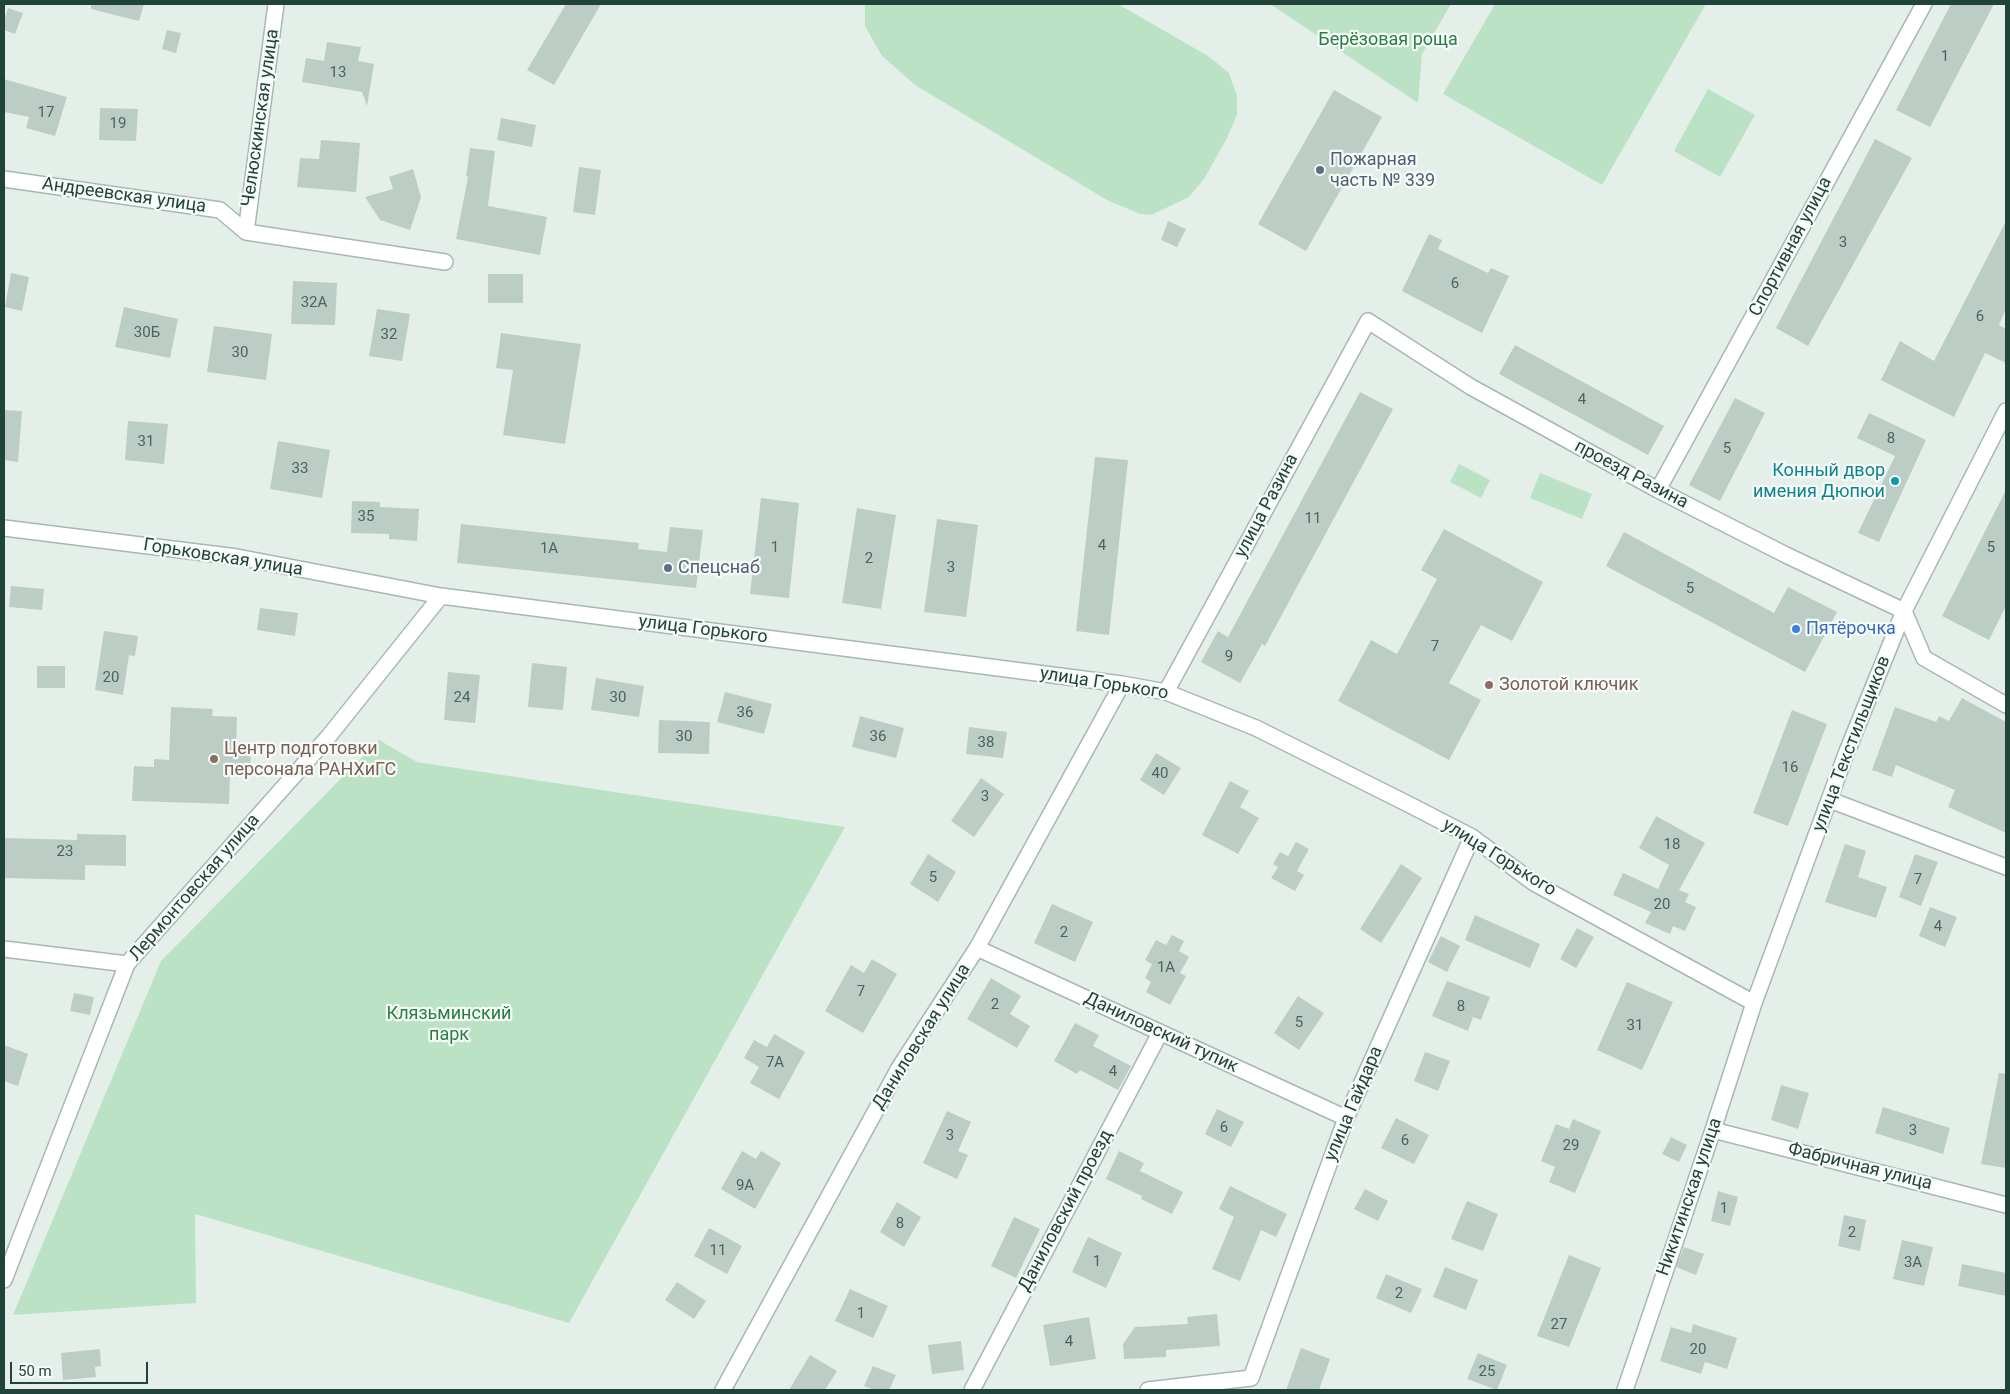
<!DOCTYPE html>
<meta charset="utf-8">
<style>
body{margin:0}
#map{position:relative;width:2010px;height:1394px;overflow:hidden;background:#e5efea;font-family:Roboto,sans-serif}
canvas{display:block}
.frame{position:absolute;inset:0;border:5px solid #224339;pointer-events:none}
.scale{position:absolute;left:10px;top:1362px;width:138px;height:22px;box-sizing:border-box;border:2px solid #224339;border-top:0;padding-left:6px;font-size:15px;line-height:18px;white-space:nowrap;color:#224339;-webkit-text-stroke:4px #f6fbf8;paint-order:stroke}
</style>
<div id="map">
<canvas width="2010" height="1394"></canvas>
<div class="frame"></div>
<div class="scale">50 m</div>
</div>
<script>
const ctx = document.querySelector('canvas').getContext('2d');
ctx.lineJoin = 'round';
function paint(path, color) {
  ctx.fillStyle = color;
  ctx.fill(path, 'evenodd');
}
function strokePath(path, color, width, dash) {
  ctx.strokeStyle = color;
  ctx.lineWidth = width;
  ctx.lineCap = dash ? 'butt' : 'round';
  ctx.setLineDash(dash || []);
  ctx.stroke(path);
}
function drawText(font, color, halo, rows, align = 'center') {
  ctx.font = font + ' Roboto,sans-serif';
  ctx.lineWidth = 4.5;
  ctx.setLineDash([]);
  ctx.textBaseline = 'middle';
  ctx.strokeStyle = halo;
  ctx.fillStyle = color;
  for (const [text, x, y, turn = 0] of rows) {
    ctx.save();
    ctx.translate(x, y);
    ctx.rotate((+turn || 0) * Math.PI / 180);
    ctx.textAlign = isNaN(turn) ? turn : align;
    if (halo) ctx.strokeText(text, 0, 0);
    ctx.fillText(text, 0, 0);
    ctx.restore();
  }
}
const green = new Path2D(`
 M865,4h253l90,52 21,17 8,23v19l-11,25 -22,39 -15,18 -38,18 -11,-1 -33,-14 -192,-115 -33,-29 -17,-30z
 M1270,4h181l-29,50 -4,49z
 M1495,4h211l-104,181 -159,-91z
 M1708,89l47,26 -35,62 -46,-26z
 M1459,464l31,16 -9,18 -31,-16z
 M1540,473l52,21 -10,25 -52,-21z
 M379,740l38,22 428,65 -276,496 -374,-109 1,89 -183,12 148,-354z`);
const building = new Path2D(`
 M91,4h53l-5,17 -48,-12z
 M566,4h35l-47,81 -27,-15z
 M1951,4h43l-64,123 -34,-17z
 M8,8l15,5 -8,21 -11,-4v-10z
 M167,30l14,3 -5,20 -14,-4z
 M327,42l34,5 -3,14 16,3 -7,42 -5,-14 -60,-10 4,-24 18,3z
 M4,79l63,18 -12,39 -29,-8 3,-11 -25,-5z
 M1334,90l48,27 -76,134 -48,-27z
 M100,108l38,1 -2,32 -37,-1z
 M501,118l35,7 -4,22 -35,-7z
 M1875,139l37,19 -104,188 -32,-18z
 M321,140l39,3 -4,49 -59,-5 3,-29 19,1z
 M470,148l25,3 -7,55 59,11 -7,38 -84,-16 12,-62 -2,-1z
 M579,167l22,3 -6,45 -22,-3z
 M413,169l8,28 -11,33 -30,-10 -15,-23 28,-8 -4,-12z
 M1168,221l18,8 -9,18 -16,-7z
 M2006,221v88l-7,16 7,4v34l-21,-10 -31,64 -73,-37 19,-39 34,20z
 M1429,234l13,6 -4,9 50,24 3,-5 18,8 -27,57 -80,-42z
 M11,273l18,4 -7,34 -17,-4z
 M488,274h35v29h-35z
 M293,281l44,2 -2,42 -44,-1z
 M124,307l54,12 -8,39 -55,-11z
 M377,309l33,5 -8,47 -33,-5z
 M214,326l58,8 -6,46 -59,-8z
 M501,333l80,11 -16,100 -62,-9 10,-65 -17,-2z
 M1515,345l149,81 -16,29 -149,-81z
 M1360,392l33,17 -128,237 -3,-2 -22,39 -39,-21 17,-31 10,6z
 M1735,398l30,15 -45,88 -31,-16z
 M4,410l18,1 -4,51 -14,-2z
 M1869,413l57,27 -47,102 -21,-9 37,-77 -38,-18z
 M128,421l40,3 -4,40 -39,-4z
 M278,441l52,9 -8,48 -52,-9z
 M1095,457l33,3 -19,175 -33,-4z
 M2006,490v116l-17,34 -47,-24z
 M761,498l38,5 -10,95 -39,-4z
 M352,501l28,1v5l39,2 -2,32 -28,-2v-5l-38,-1z
 M857,508l39,7 -15,94 -39,-6z
 M937,519l41,6 -12,92 -42,-5z
 M461,524l178,19 -1,6 29,3 3,-25 33,3 -7,58 -239,-25z
 M1444,529l99,53 -31,59 -31,-16 -32,58 32,17 -32,60 -111,-59 33,-61 26,14 40,-75 -16,-9z
 M1624,532l150,81 14,-26 49,25 -32,60 -199,-106z
 M11,586l33,3 -2,21 -33,-3z
 M260,608l38,5 -3,23 -38,-6z
 M104,631l34,5 -3,20 -6,-1 -6,40 -28,-5z
 M532,663l35,4 -4,43 -35,-3z
 M37,666h28v22h-28z
 M448,672l32,3 -5,48 -31,-3z
 M596,678l48,8 -5,31 -48,-7z
 M725,692l47,12 -8,30 -47,-12z
 M1962,698l44,24v111l-58,-26 7,-17 -59,-25 -4,12 -20,-7 23,-63 41,15 3,-6 10,5z
 M171,707l42,2 -1,7 25,1 -1,34 15,1 -1,22 -20,-1 -1,31 -97,-3 2,-35 20,1v-8l15,1z
 M1792,710l35,14 -39,102 -35,-13z
 M860,716l44,12 -8,30 -44,-11z
 M659,720l51,2 -1,32 -51,-1z
 M969,727l38,5 -4,26 -37,-4z
 M1156,753l25,15 -17,27 -24,-15z
 M981,778l23,16 -30,43 -23,-16z
 M1230,781l19,10 -9,16 19,11 -21,36 -36,-19z
 M1656,816l49,27 -26,47 10,4 -4,8 11,5 -11,24 -12,-5 -3,8 -25,-11 6,-11 -38,-17 10,-22 35,16 11,-24 -30,-17z
 M77,834l49,1v31l-41,-1v15l-81,-2v-40l73,2z
 M1296,842l13,7 -12,22 7,4 -9,16 -24,-13 7,-11 -5,-3 7,-12 8,4z
 M1845,844l21,7 -8,26 29,10 -11,31 -51,-16z
 M928,854l28,18 -18,30 -28,-18z
 M1915,854l23,8 -17,44 -22,-9z
 M1401,864l21,14 -41,65 -21,-14z
 M1052,904l41,18 -18,40 -41,-19z
 M1930,907l27,10 -12,30 -26,-11z
 M1475,915l65,29 -10,24 -65,-28z
 M1577,928l17,9 -18,31 -16,-9z
 M1172,935l12,6 -5,10 10,6 -9,16 6,3 -16,29 -24,-13 5,-10 -6,-4 7,-14 -7,-4 11,-20 10,5z
 M1441,936l19,10 -13,26 -19,-10z
 M872,959l25,15 -34,59 -38,-22 26,-46 13,8z
 M991,978l30,18 -11,18 20,12 -13,22 -50,-29z
 M1447,981l43,16 -9,23 -8,-3 -5,14 -36,-15z
 M1627,982l46,20 -31,68 -45,-20z
 M74,993l20,4 -4,18 -20,-4z
 M1298,996l26,17 -25,37 -25,-17z
 M1075,1023l24,12 -6,11 38,20 -13,24 -38,-20 -3,4 -23,-13z
 M774,1034l31,18 -26,47 -29,-16 9,-16 -15,-9 10,-18 13,7z
 M4,1045l24,9 -10,32 -14,-5z
 M1425,1052l25,9 -12,30 -24,-10z
 M1999,1073l7,1v94l-25,-4z
 M1781,1085l28,8 -11,36 -27,-9z
 M1883,1107l67,21 -7,26 -68,-21z
 M1217,1109l27,13 -13,25 -26,-13z
 M947,1111l24,11 -13,29 10,4 -11,24 -34,-16z
 M1396,1118l33,17 -15,29 -33,-16z
 M1573,1119l28,12 -26,62 -26,-11 6,-15 -14,-6 15,-37 13,5z
 M1671,1137l16,8 -8,17 -17,-8z
 M742,1151l14,8 5,-8 20,12 -26,46 -34,-20z
 M1119,1151l25,12 -4,8 43,21 -11,22 -31,-15 1,-3 -36,-17z
 M1230,1186l57,28 -11,23 -15,-7 -21,51 -28,-12 22,-52 -15,-8z
 M1365,1189l23,12 -10,20 -24,-12z
 M1718,1191l20,6 -8,29 -19,-5z
 M1467,1201l31,13 -15,37 -32,-12z
 M897,1202l24,15 -17,30 -24,-15z
 M1844,1215l22,5 -6,31 -22,-5z
 M1014,1217l26,12 -24,49 -25,-12z
 M709,1228l33,18 -15,28 -33,-18z
 M1088,1237l34,16 -16,35 -34,-16z
 M1902,1240l31,7 -9,39 -31,-7z
 M1684,1247l20,7 -8,21 -20,-8z
 M1569,1255l32,13 -32,79 -32,-11z
 M1962,1264l44,9v23l-48,-10z
 M1445,1267l33,13 -12,30 -33,-13z
 M1386,1274l36,15 -11,24 -35,-15z
 M677,1282l29,19 -12,18 -29,-19z
 M850,1289l38,17 -15,32 -38,-17z
 M1217,1314l3,32 -54,4v7l-42,2 -1,-15 12,-17 53,-3 -1,-7z
 M1089,1317l7,42 -46,7 -7,-41z
 M1693,1324l44,14 -10,31 -22,-7 -4,12 -41,-13 11,-34 20,6z
 M961,1341l3,29 -32,4 -4,-29z
 M1301,1348l29,11 -11,31h-33z
 M100,1349l1,17 -6,1 1,10 -33,3 -2,-27z
 M1478,1353l29,12 -10,25 -30,-11z
 M810,1355l27,16 -12,19h-36z
 M873,1366l23,9 -7,15h-14l-11,-4z`);
const minor = new Path2D(`
 M4,179l216,31 26,22 199,30
 M246,232l30,-228
 M1658,490l266,-486
 M4,528l233,29 204,39 681,88 44,8 90,36 152,76 64,33 62,46 220,120
 M1166,692l202,-371 103,66 187,103 128,65 118,56 20,47 82,47
 M1830,800l176,67
 M977,948l369,170
 M4,949l123,15
 M1713,1130l293,75
 M4,1280l123,-316 202,-228 112,-140
 M723,1390l176,-322 78,-120 145,-264
 M972,1390l188,-357
 M1148,1390l103,-12 95,-260 126,-281
 M1625,1390l88,-260 41,-127 92,-249 58,-143 102,-200`);
const markers = [
 [1320,170,5,"#5c6f8a"],
 [1895,481,5,"#0f9aa8"],
 [668,568,5,"#5c6f8a"],
 [1796,629,5,"#3f7fe0"],
 [1489,685,5,"#8d6e63"],
 [214,759,5,"#8d6e63"]
];
const numberNames = [
 ["1",1945,57],
 ["13",338,73],
 ["17",46,113],
 ["19",118,124],
 ["3",1843,243],
 ["6",1455,284],
 ["32А",314,303],
 ["6",1980,317],
 ["30Б",147,333],
 ["32",389,335],
 ["30",240,353],
 ["4",1582,400],
 ["8",1891,439],
 ["31",146,442],
 ["5",1727,449],
 ["33",300,469],
 ["35",366,517],
 ["11",1313,519],
 ["4",1102,546],
 ["1",775,548],
 ["5",1991,548],
 ["1А",549,549],
 ["2",869,559],
 ["3",951,568],
 ["5",1690,589],
 ["7",1435,647],
 ["9",1229,657],
 ["20",111,678],
 ["24",462,698],
 ["30",618,698],
 ["36",745,713],
 ["30",684,737],
 ["36",878,737],
 ["38",986,743],
 ["16",1790,768],
 ["40",1160,774],
 ["3",985,797],
 ["18",1672,845],
 ["23",65,852],
 ["5",933,878],
 ["7",1918,880],
 ["20",1662,905],
 ["4",1938,927],
 ["2",1064,933],
 ["1А",1166,968],
 ["7",861,992],
 ["2",995,1005],
 ["8",1461,1007],
 ["5",1299,1023],
 ["31",1635,1026],
 ["7А",775,1063],
 ["4",1113,1072],
 ["6",1224,1128],
 ["3",1913,1131],
 ["3",950,1136],
 ["6",1405,1141],
 ["29",1571,1146],
 ["9А",745,1186],
 ["1",1724,1209],
 ["8",900,1224],
 ["2",1852,1233],
 ["11",718,1251],
 ["1",1097,1262],
 ["3А",1913,1263],
 ["2",1399,1294],
 ["1",861,1314],
 ["27",1559,1325],
 ["4",1069,1342],
 ["20",1698,1350],
 ["25",1487,1372]
];
const parkNames = [
 ["Берёзовая роща",1388,40],
 ["Клязьминский",449,1014],
 ["парк",449,1035]
];
const streetNames = [
 ["Челюскинская улица",261,118,-82],
 ["Андреевская улица",124,196,8],
 ["Спортивная улица",1791,247,-62],
 ["проезд Разина",1631,475,28],
 ["улица Разина",1267,506,-62],
 ["Горьковская улица",223,558,9],
 ["улица Горького",703,630,7],
 ["улица Горького",1104,684,9],
 ["улица Текстильщиков",1852,744,-69],
 ["улица Горького",1499,858,32],
 ["Лермонтовская улица",195,888,-49],
 ["Даниловский тупик",1161,1033,25],
 ["Даниловская улица",922,1037,-58],
 ["улица Гайдара",1354,1104,-67],
 ["Фабричная улица",1860,1167,14],
 ["Никитинская улица",1690,1197,-71],
 ["Даниловский проезд",1066,1211,-62]
];
const serviceNames = [
 ["Пожарная",1330,160],
 ["часть № 339",1330,181],
 ["Спецснаб",678,568]
];
const cultureNames = [
 ["Конный двор",1885,471],
 ["имения Дюпюи",1885,492]
];
const shopNames = [
 ["Пятёрочка",1806,629]
];
const educationNames = [
 ["Золотой ключик",1499,685],
 ["Центр подготовки",224,749],
 ["персонала РАНХиГС",224,770]
];
paint(green, '#bce2c5');
paint(building, '#bccdc6');
strokePath(minor, '#a7b8b1', 18);
strokePath(minor, '#fff', 15);
for (const [x, y, r, color] of markers) {
  const dot = new Path2D();
  dot.arc(x, y, r, 0, 2 * Math.PI);
  ctx.fillStyle = color;
  ctx.fill(dot);
  strokePath(dot, '#f6fbf8', 2);
}
drawText('15px', '#48665c', null, numberNames);
drawText('18px', '#287e47', '#f6fbf8', parkNames);
drawText('18px', '#224339', '#f6fbf8', streetNames);
drawText('18px', '#4e5e75', '#f6fbf8', serviceNames, 'left');
drawText('18px', '#0d838f', '#f6fbf8', cultureNames, 'right');
drawText('18px', '#366cbe', '#f6fbf8', shopNames, 'left');
drawText('18px', '#785e54', '#f6fbf8', educationNames, 'left');
</script>
